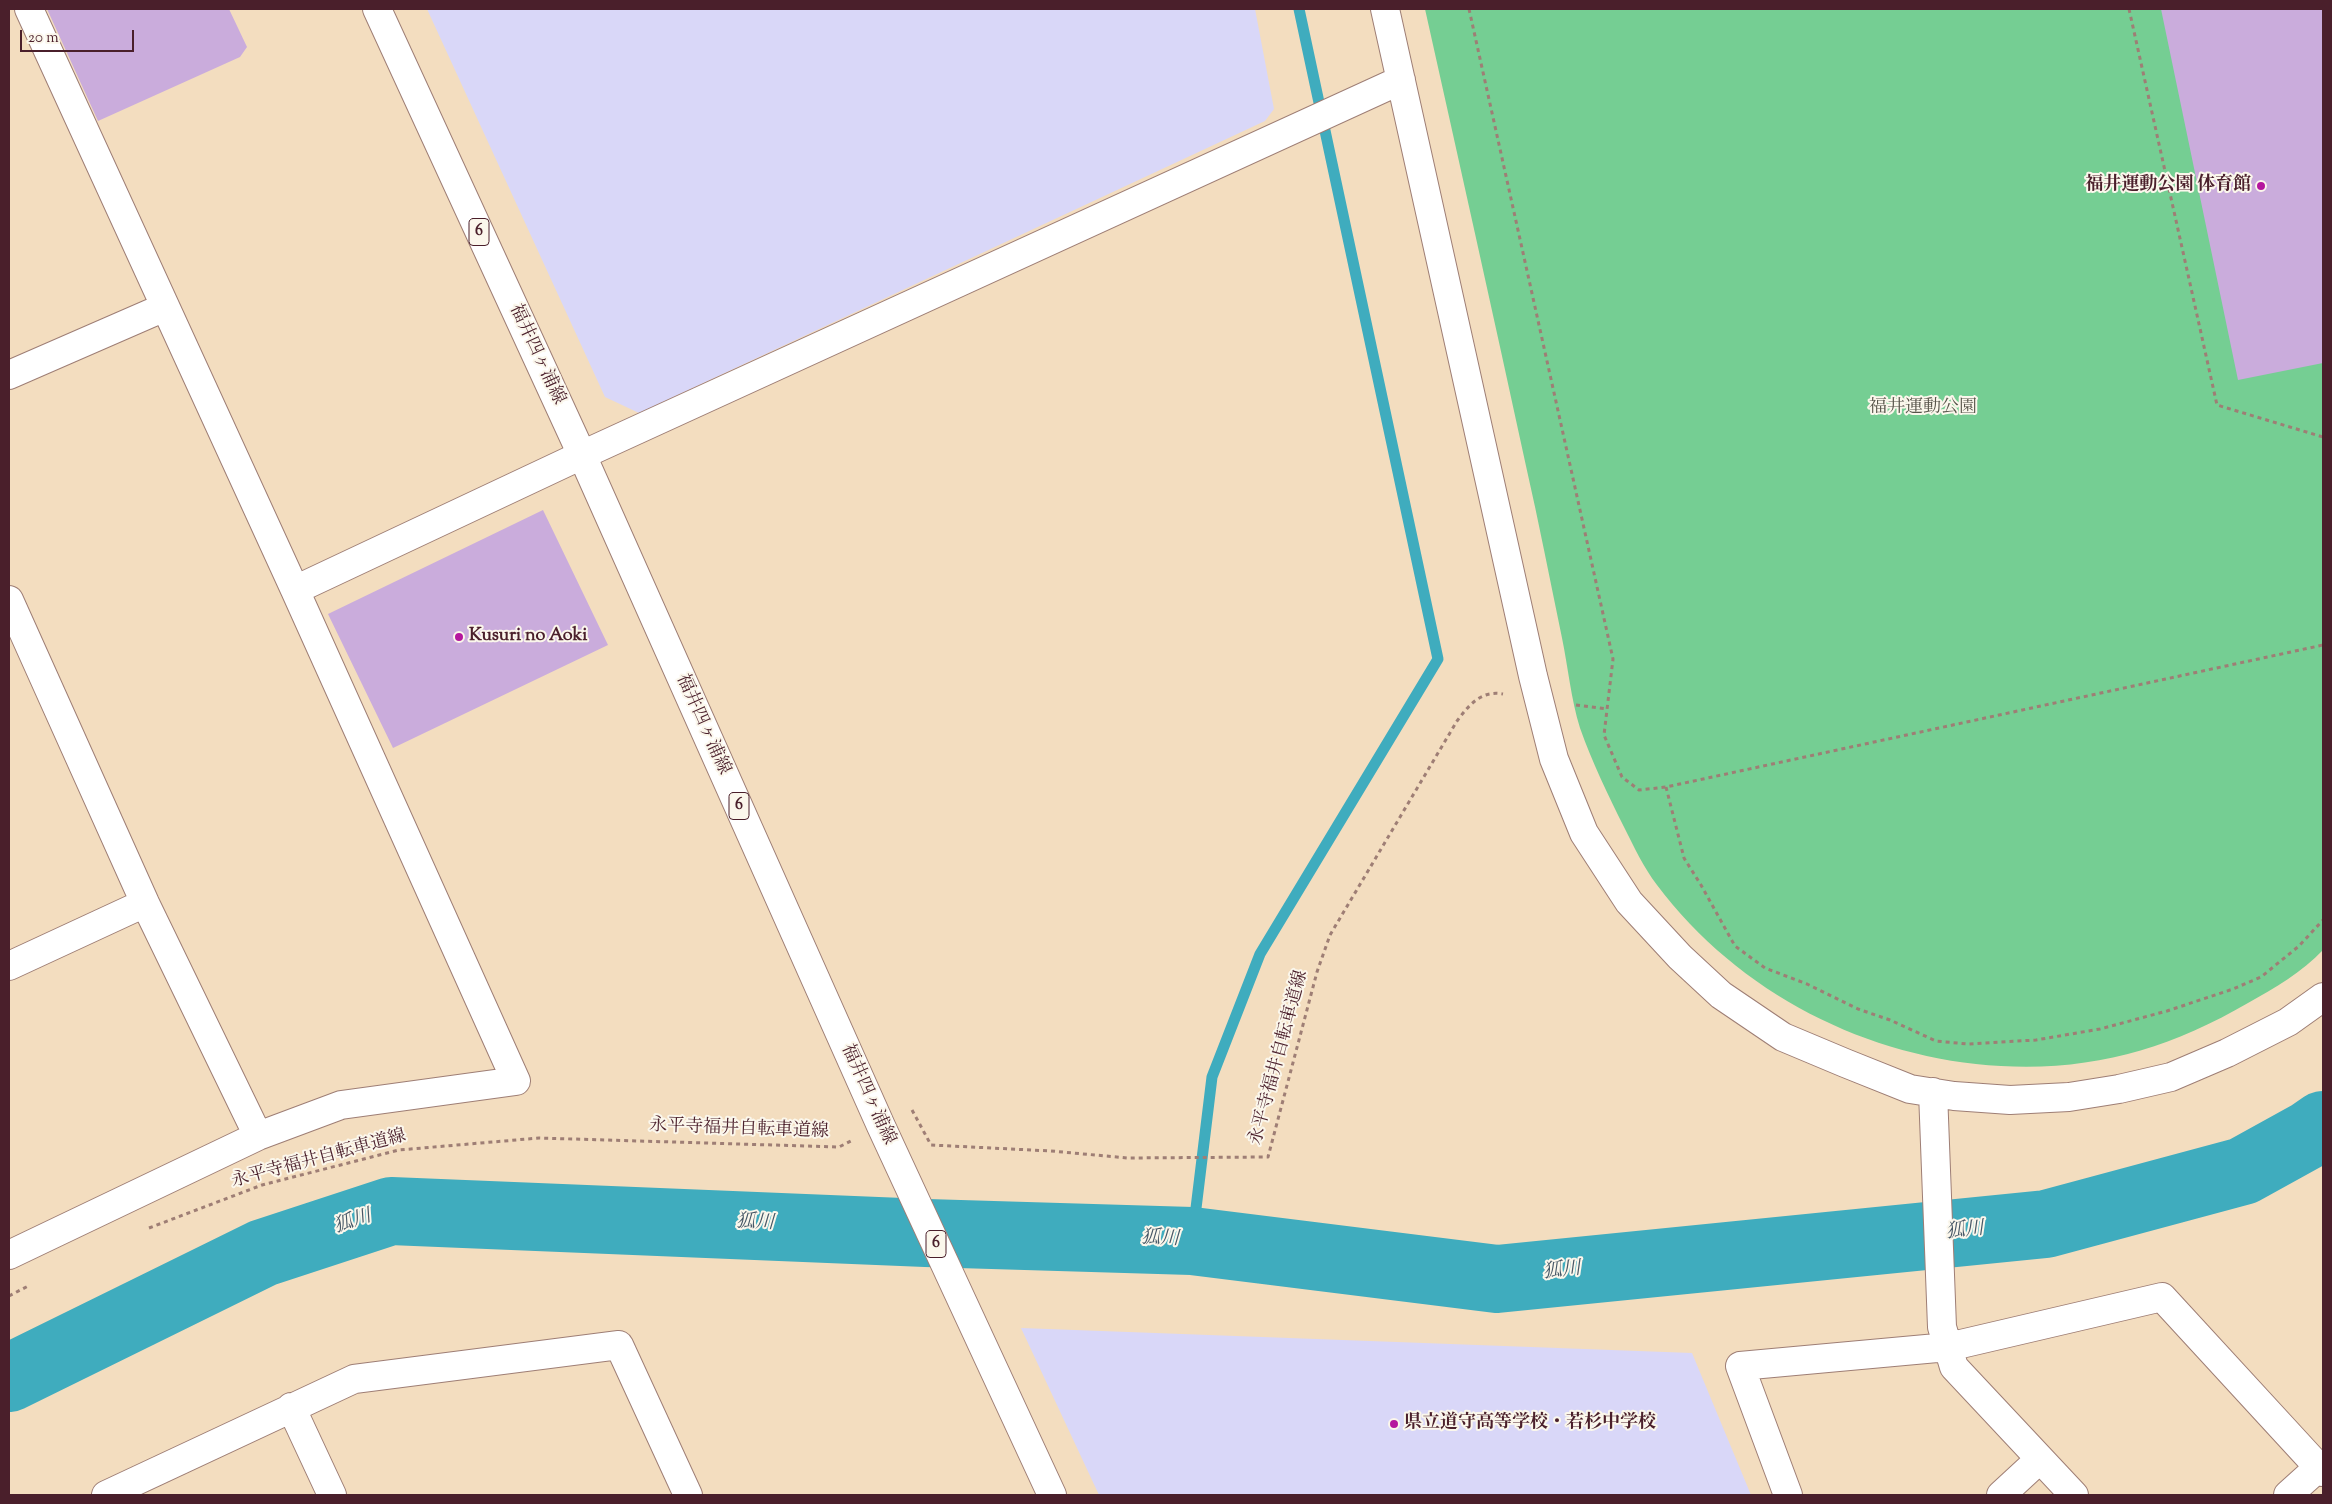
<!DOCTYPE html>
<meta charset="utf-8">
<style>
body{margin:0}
#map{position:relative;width:2332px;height:1504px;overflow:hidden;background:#f3ddbf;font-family:"Sorts Mill Goudy",serif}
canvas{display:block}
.frame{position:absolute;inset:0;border:10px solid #4a1f2b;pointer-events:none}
.scale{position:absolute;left:20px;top:30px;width:114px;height:22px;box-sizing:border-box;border:2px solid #4a1f2b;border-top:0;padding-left:6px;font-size:15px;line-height:18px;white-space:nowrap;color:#4a1f2b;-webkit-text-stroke:4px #fbf7ec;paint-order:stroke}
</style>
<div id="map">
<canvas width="2332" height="1504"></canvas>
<div class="frame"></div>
<div class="scale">20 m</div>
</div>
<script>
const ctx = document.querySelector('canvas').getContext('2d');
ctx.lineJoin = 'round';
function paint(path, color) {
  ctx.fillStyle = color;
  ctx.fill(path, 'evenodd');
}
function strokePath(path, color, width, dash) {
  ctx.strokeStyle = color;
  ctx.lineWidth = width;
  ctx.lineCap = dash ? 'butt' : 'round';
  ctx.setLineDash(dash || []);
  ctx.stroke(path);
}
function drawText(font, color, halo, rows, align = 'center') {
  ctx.font = font + ' "Sorts Mill Goudy","Noto Serif JP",serif';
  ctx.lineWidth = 4;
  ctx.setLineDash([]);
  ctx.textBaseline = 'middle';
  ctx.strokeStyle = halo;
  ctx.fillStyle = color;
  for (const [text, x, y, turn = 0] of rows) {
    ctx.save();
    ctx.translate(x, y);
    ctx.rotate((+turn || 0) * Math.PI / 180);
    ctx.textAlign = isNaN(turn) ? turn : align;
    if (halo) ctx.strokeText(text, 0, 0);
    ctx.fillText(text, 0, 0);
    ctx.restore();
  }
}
const built = new Path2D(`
 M427,9h828l19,100 -9,12 -626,292 -34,-16z
 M1021,1328l671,25 59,142h-652z`);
const green = new Path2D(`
 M1425,9h898v941c-21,22 -48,38 -75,53 -79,46 -155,68 -247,63 -133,-7 -263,-73 -344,-181 -13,-17 -23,-38 -33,-58 -16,-32 -32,-65 -44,-99 -9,-29 -12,-61 -18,-90 -12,-58 -23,-115 -36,-172 -33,-152 -67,-305 -101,-457z`);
const stream = new Path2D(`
 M1192,1241l20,-164 48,-123 178,-295 -139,-650`);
const river = new Path2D(`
 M9,1378l254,-125 128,-42 535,22 266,8 305,38 549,-55 197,-53 67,-37 13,-9`);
const building = new Path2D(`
 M47,9h182l18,38 -7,10 -142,64z
 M2161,9h162v354l-85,17z
 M543,510l65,135 -215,103 -65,-134z`);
const path = new Path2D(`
 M1469,9l144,650 -9,76 18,42 17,13 27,-3 657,-142
 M2129,9l88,396 106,32
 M1576,705l31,4
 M1666,787l18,71 17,27 34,61 30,22 42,16 51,25 32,11 46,21 32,3 68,-4 64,-11 67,-18 66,-22 28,-12 38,-31 24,-26
 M912,1110l19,35 120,6 77,7 140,-1 49,-185 13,-37 127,-214c12,-16 24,-31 46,-27
 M149,1228l113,-43 137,-35 140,-12 300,9 12,-6
 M9,1296l21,-11`);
const minor = new Path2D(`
 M1385,9l148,667 21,83 30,74 45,69 51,55 41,38 62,42 62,26 65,26 44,7 56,4 59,-3 50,-8 52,-12 56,-24 61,-31 35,-25
 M9,375l156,-68
 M295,590l287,-135 819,-375
 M9,600l136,303 113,233
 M9,966l136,-63
 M1933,1092l9,235 12,40 120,128
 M9,1255l249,-119 83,-31 175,-24 -221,-491 -266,-581
 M291,1407l41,88
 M106,1495l248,-116 265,-34 69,150
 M1788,1495l-48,-129 208,-19 214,-50 161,175
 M2001,1495l39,-36
 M2288,1495l31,-28`);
const major = new Path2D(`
 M377,9l205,446 299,671 171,369`);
const markers = [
 [2261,186,5,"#b5179e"],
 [459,637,5,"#b5179e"],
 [1394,1424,5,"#b5179e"]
];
const shields = [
 [479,232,20],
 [739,806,20],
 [936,1244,20]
];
const shieldNames = [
 ["6",479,232],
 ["6",739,806],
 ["6",936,1244]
];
const poiNames = [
 ["福井運動公園 体育館",2251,186,"right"],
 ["Kusuri no Aoki",469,637],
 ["県立道守高等学校・若杉中学校",1404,1424]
];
const streetNames = [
 ["福井四ヶ浦線",536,355,65],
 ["福井四ヶ浦線",702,725,66],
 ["永平寺福井自転車道線",1280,1058,-75],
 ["福井四ヶ浦線",867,1095,66],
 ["永平寺福井自転車道線",739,1130,2],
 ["永平寺福井自転車道線",319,1160,-15]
];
const parkNames = [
 ["福井運動公園",1923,409]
];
const waterNames = [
 ["狐川",353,1223,-18],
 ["狐川",755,1224,2],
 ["狐川",1965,1232,-6],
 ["狐川",1160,1240,2],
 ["狐川",1562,1272,-6]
];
paint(built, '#d9d7f8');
paint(green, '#75ce93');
strokePath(stream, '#3facbe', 11);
strokePath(river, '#3facbe', 68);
paint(building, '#caacdc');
strokePath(minor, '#9e7e75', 30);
strokePath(major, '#9e7e75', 30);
strokePath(path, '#9e7e75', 3, [4, 4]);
strokePath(minor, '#fff', 28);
strokePath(major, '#fff', 28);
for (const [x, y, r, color] of markers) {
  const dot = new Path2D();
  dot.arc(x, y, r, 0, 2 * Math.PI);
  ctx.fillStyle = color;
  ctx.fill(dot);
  strokePath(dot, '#fbf7ec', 2);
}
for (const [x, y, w] of shields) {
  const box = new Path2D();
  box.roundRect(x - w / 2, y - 13.5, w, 27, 4);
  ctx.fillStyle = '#fbf7ec';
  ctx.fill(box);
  strokePath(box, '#4a1f2b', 1);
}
drawText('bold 16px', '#4a1f2b', null, shieldNames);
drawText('bold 18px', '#4a1f2b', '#fbf7ec', poiNames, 'left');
drawText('18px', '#4a1f2b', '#fbf7ec', streetNames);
drawText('18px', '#57544a', '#fbf7ec', parkNames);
drawText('italic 19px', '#465766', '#fbf7ec', waterNames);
</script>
